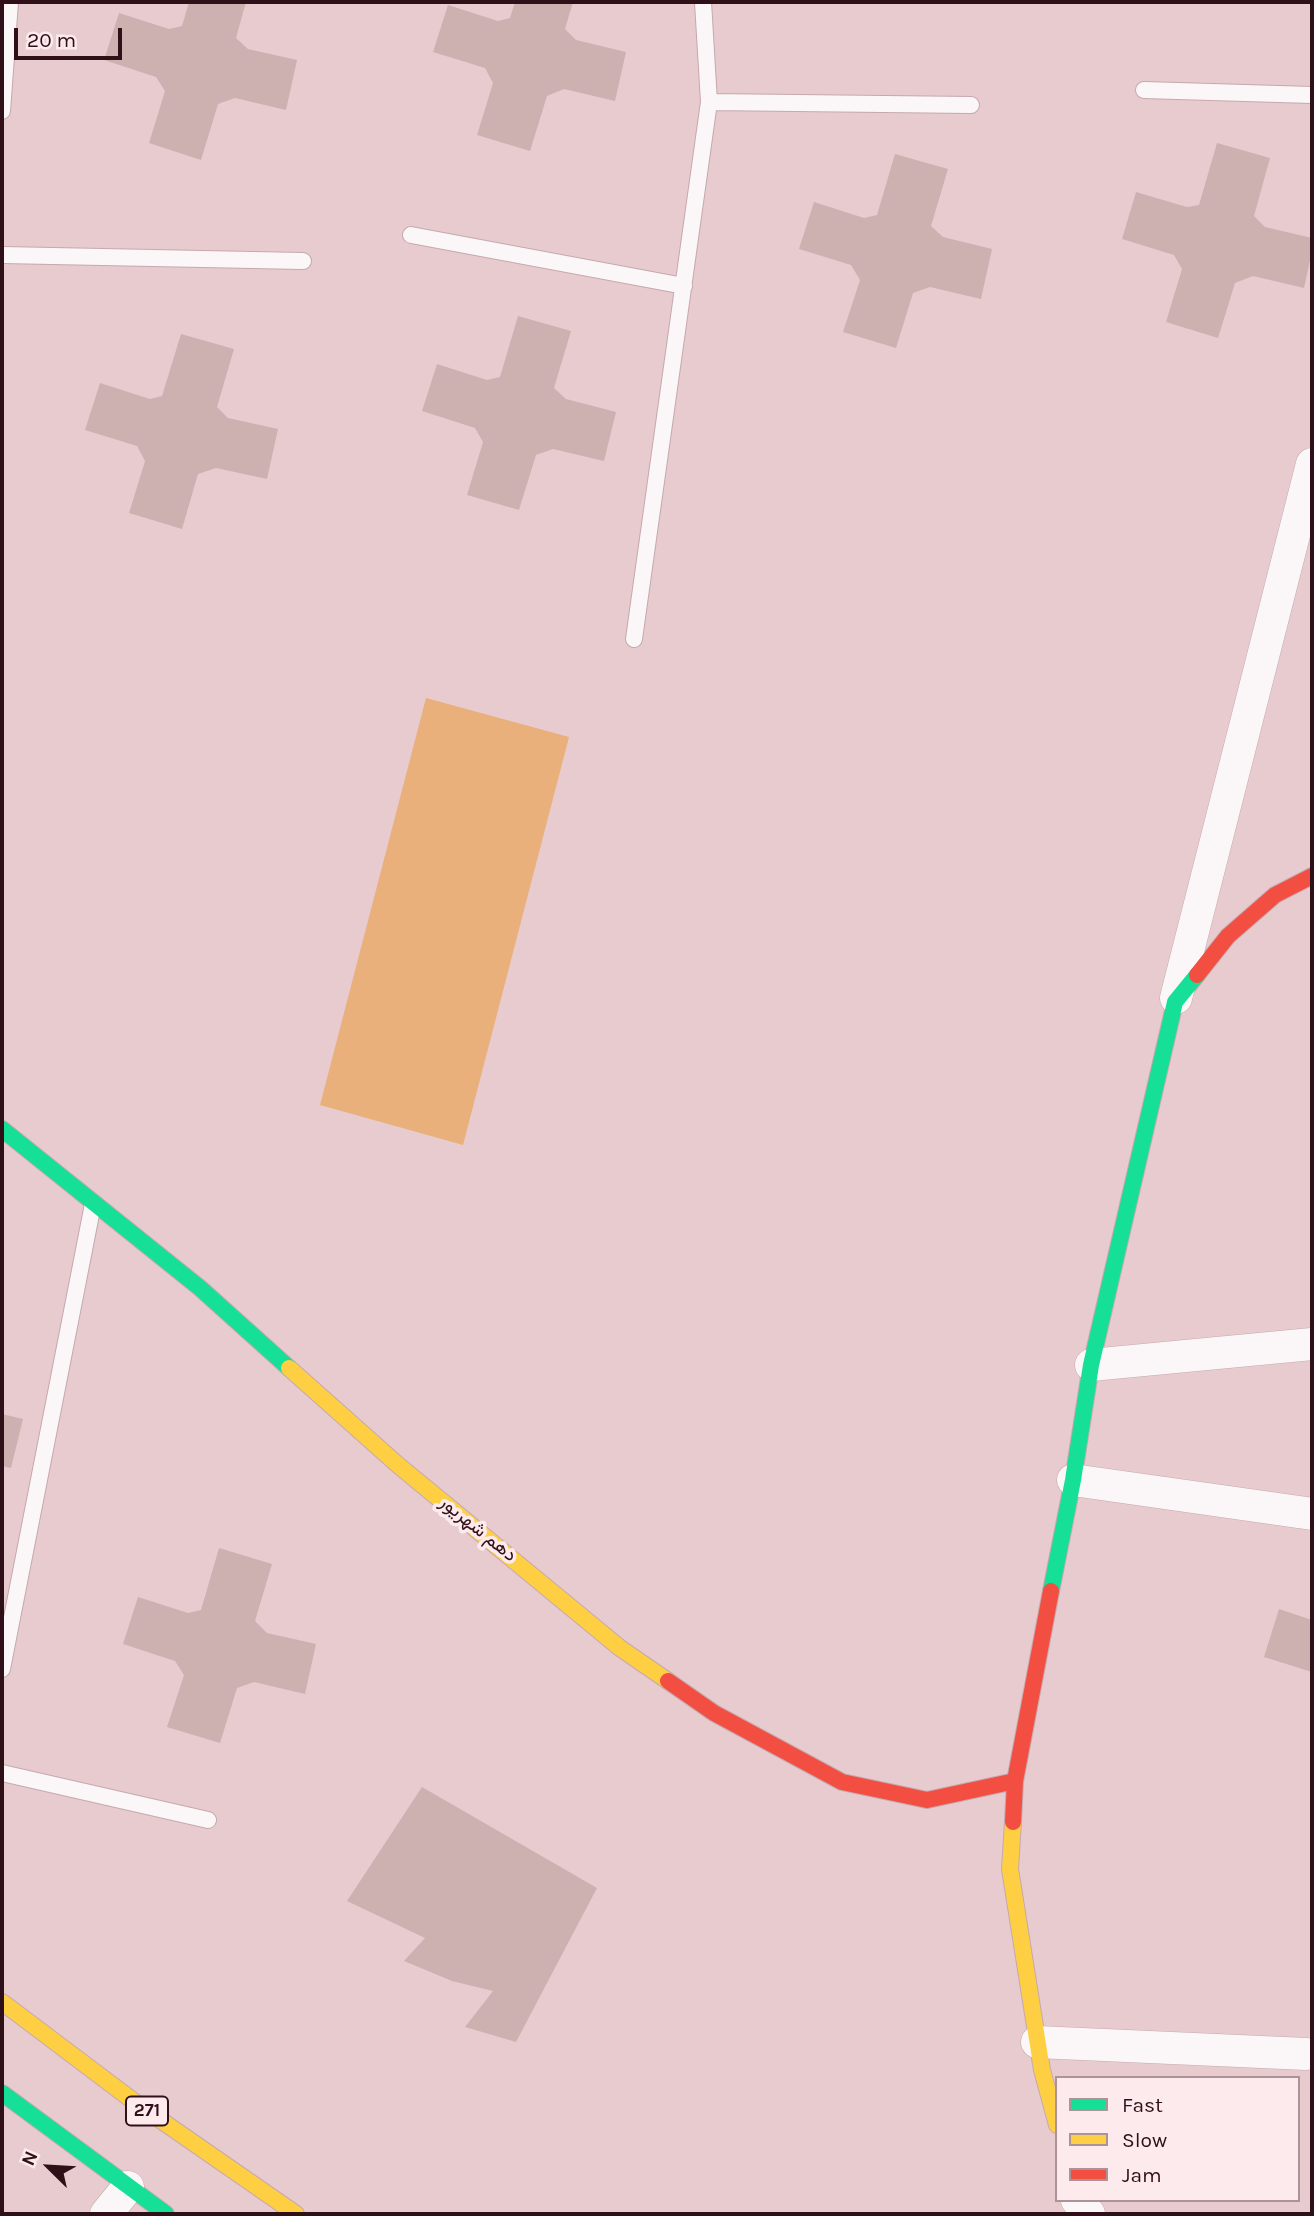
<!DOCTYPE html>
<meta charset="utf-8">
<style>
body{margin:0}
#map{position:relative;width:1314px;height:2216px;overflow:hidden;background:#e7cbcf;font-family:Karla,sans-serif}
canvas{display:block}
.frame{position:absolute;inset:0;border:4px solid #301018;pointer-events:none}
.legend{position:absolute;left:1055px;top:2076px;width:245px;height:126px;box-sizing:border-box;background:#fdeaed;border:2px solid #ab9398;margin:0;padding:9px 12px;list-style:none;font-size:21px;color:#301018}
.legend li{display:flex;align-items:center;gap:14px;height:35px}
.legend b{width:35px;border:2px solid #ab9398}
.north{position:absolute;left:14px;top:2132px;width:70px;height:70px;-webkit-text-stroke:5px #fdeaed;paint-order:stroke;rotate:294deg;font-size:19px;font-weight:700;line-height:28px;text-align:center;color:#301018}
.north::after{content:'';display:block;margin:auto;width:24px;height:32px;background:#301018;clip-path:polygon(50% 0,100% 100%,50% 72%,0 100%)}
.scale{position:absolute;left:14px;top:28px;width:108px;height:32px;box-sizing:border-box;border:4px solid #301018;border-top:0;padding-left:9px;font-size:21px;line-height:24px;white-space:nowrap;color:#301018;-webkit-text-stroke:5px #fdeaed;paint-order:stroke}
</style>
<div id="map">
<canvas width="1314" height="2216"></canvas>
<div class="frame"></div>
<ul class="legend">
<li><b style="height:9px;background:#16e098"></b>Fast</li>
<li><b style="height:9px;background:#ffcf43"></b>Slow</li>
<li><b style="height:9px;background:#f24e42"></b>Jam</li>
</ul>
<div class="north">N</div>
<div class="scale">20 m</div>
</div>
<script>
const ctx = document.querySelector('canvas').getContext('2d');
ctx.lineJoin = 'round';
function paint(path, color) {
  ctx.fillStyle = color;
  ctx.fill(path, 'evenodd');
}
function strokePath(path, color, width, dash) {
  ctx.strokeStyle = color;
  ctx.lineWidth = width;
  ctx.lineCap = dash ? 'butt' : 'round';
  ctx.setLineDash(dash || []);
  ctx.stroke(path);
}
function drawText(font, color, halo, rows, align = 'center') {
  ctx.font = font + ' Karla,Vazirmatn,sans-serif';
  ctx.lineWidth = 7;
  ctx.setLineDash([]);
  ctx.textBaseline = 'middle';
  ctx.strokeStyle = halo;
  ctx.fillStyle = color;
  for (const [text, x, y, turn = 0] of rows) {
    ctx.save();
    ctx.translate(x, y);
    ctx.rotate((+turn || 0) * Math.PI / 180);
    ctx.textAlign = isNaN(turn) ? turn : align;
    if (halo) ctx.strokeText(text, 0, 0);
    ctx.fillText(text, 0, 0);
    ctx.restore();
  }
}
const green = new Path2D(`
 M426,698l143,39 -106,408 -143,-40z`);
const building = new Path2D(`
 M189,2h57l-10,36 12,11 49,11 -11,50 -51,-12 -17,6 -17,56 -52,-17 16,-52 -9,-14 -52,-17 15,-47 50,16 13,-3z
 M515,2h58l-8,27 11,11 50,12 -11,49 -51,-12 -17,7 -17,55 -53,-16 16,-52 -8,-15 -52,-16 15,-47 50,16 12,-3z
 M1217,143l53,15 -16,58 11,11 47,11v13l-8,37 -51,-12 -18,7 -17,55 -52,-16 16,-53 -8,-14 -52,-16 14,-47 51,15 12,-2z
 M895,154l53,15 -17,57 12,11 49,12 -11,50 -51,-12 -17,6 -17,55 -53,-16 17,-52 -9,-15 -52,-16 15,-47 50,16 13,-3z
 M518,316l53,15 -17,57 12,11 50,13 -12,49 -51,-12 -17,6 -17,55 -52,-15 16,-53 -8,-14 -53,-17 15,-47 50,16 13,-3z
 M181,334l53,15 -17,58 11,11 50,11 -11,50 -51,-11 -18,6 -16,55 -53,-16 16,-52 -8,-15 -52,-16 15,-47 50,16 12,-3z
 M2,1414l21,5 -12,49 -9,-2z
 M219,1548l53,16 -17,57 12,12 49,11 -11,50 -51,-12 -17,6 -17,55 -53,-16 17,-52 -9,-14 -52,-17 15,-47 50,16 13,-3z
 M1279,1609l33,11v52l-48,-15z
 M422,1787l175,101 -81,154 -51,-15 28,-36 -41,-10 -48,-20 21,-23 -78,-37z`);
const lane = new Path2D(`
 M1144,90l168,5
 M709,102l262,3
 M2,111l8,-109
 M411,235l273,51
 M2,255l301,6
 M634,639l75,-537 -6,-100
 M2,1669l91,-465
 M2,1773l206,47`);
const street = new Path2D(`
 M1176,998l136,-534
 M1091,1365l221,-21
 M1073,1480l239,34
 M1037,2042l269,12
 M1077,2200l12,14
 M106,2214l22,-27`);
const fast = new Path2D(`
 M2,1129l198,159 89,80
 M1051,1591l22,-111 18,-115 84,-363 22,-27
 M2,2093l164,121`);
const slow = new Path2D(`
 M289,1368l109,97 222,183 48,33
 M1013,1822l-3,47 32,201 15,55
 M2,2002l134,101 160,111`);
const jam = new Path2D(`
 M1197,975l31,-39 47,-41 37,-19
 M668,1681l46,32 128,69 85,18 88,-19
 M1013,1822l2,-41 36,-190`);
const shields = [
 [147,2111,42]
];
const shieldNames = [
 ["271",147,2111]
];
const streetNames = [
 ["دهم شهریور",478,1529,39]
];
paint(green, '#e9b07b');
paint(building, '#cdb1b1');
strokePath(lane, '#c5a9ae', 18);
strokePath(street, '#c5a9ae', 33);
strokePath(fast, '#c5a9ae', 18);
strokePath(slow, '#c5a9ae', 18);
strokePath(jam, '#c5a9ae', 18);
strokePath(lane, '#fbf7f8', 16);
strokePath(street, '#fbf7f8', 32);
strokePath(fast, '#16e098', 16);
strokePath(slow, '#ffcf43', 16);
strokePath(jam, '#f24e42', 16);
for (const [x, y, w] of shields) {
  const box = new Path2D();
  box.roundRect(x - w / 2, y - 14.5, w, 29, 5);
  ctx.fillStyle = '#fdeaed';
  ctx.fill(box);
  strokePath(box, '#301018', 2);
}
drawText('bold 18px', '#301018', null, shieldNames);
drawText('19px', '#301018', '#fdeaed', streetNames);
</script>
